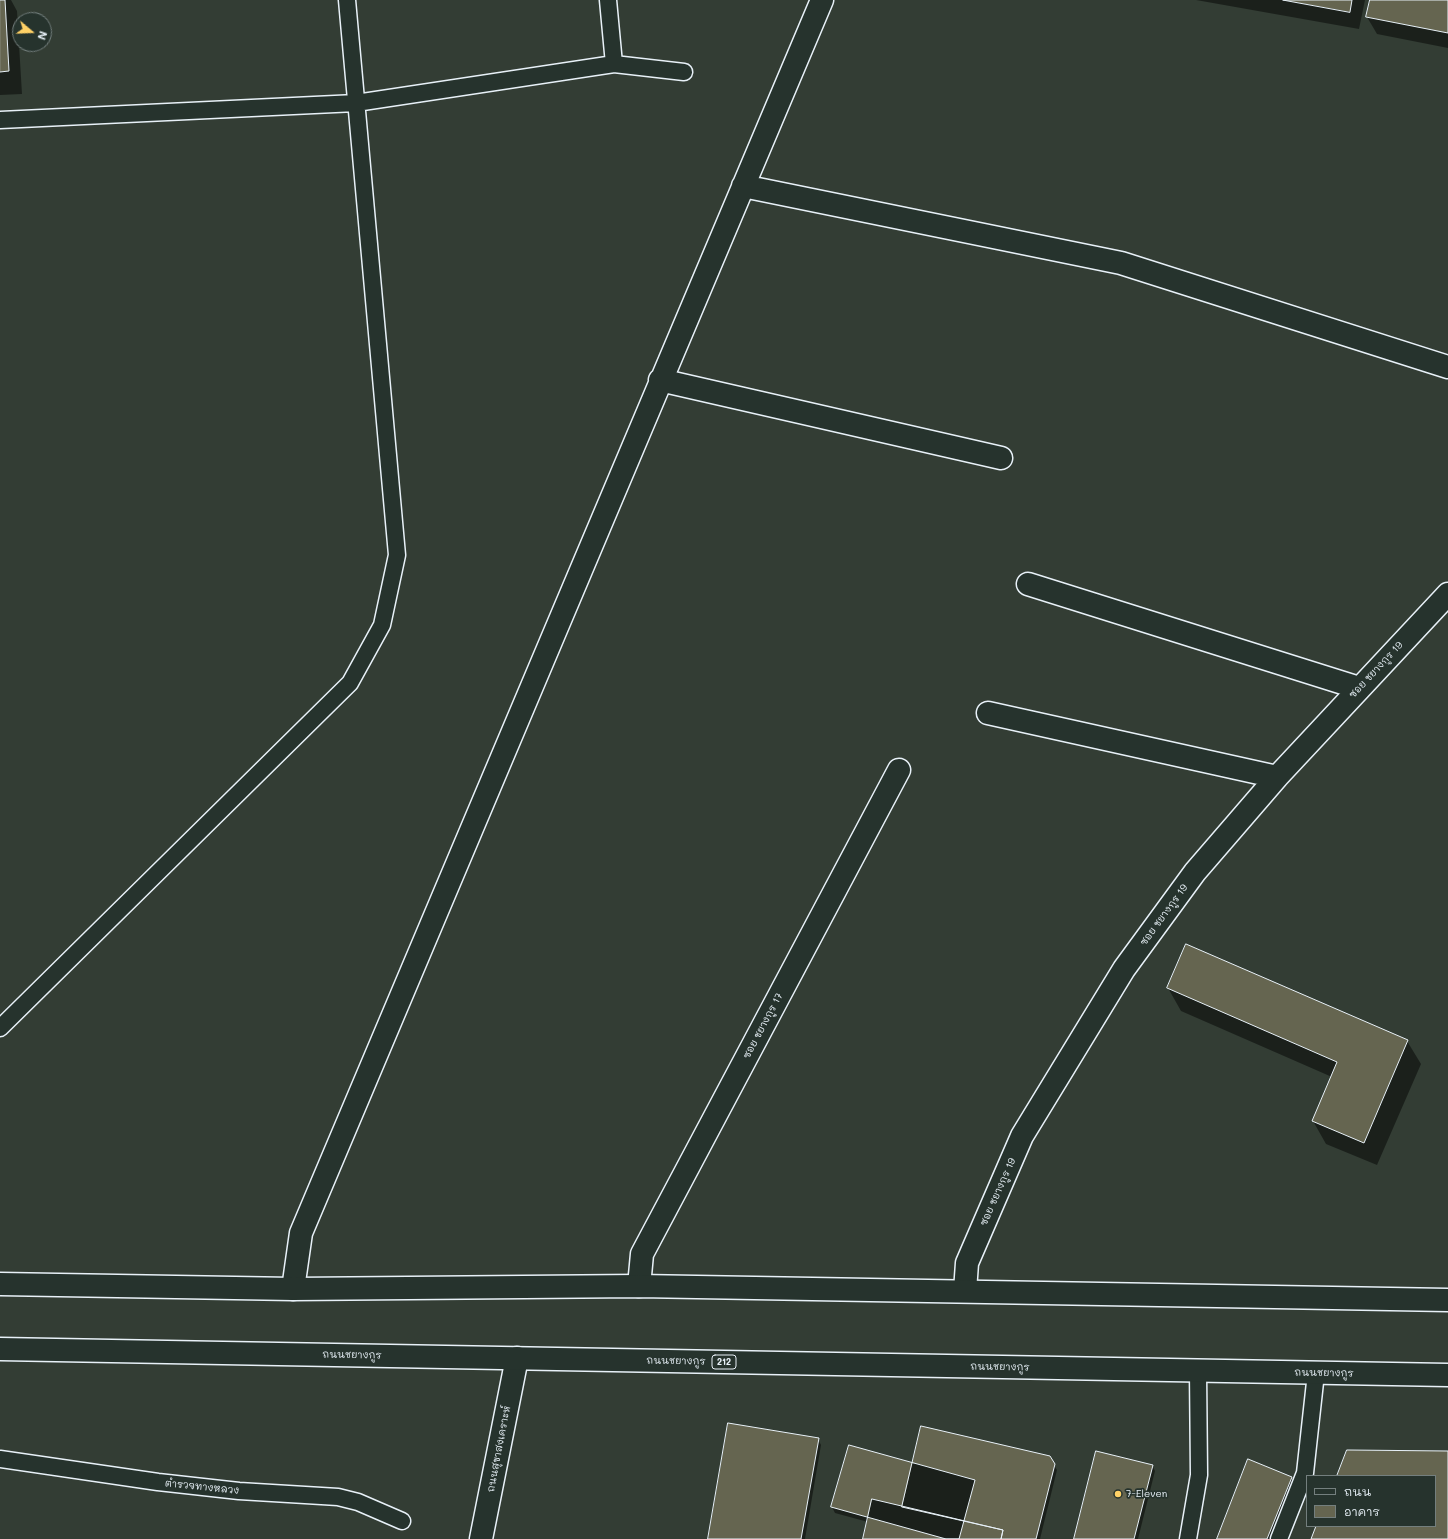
<!DOCTYPE html>
<meta charset="utf-8">
<style>
body{margin:0}
#map{position:relative;width:1448px;height:1539px;overflow:hidden;background:#333d34;font-family:Mali,"Playpen Sans Thai",sans-serif}
canvas{display:block}
.legend{position:absolute;left:1306px;top:1475px;width:130px;height:52px;box-sizing:border-box;background:#26332d;border:1px solid #747f7e;margin:0;padding:5px 7px;list-style:none;font-size:12px;color:#e8f1f8}
.legend li{display:flex;align-items:center;gap:8px;height:20px}
.legend b{width:20px;border:1px solid #747f7e}
.north{position:absolute;left:12px;top:12px;width:40px;height:40px;box-sizing:border-box;background:#26332d;border:1px solid #747f7e;border-radius:50%;rotate:109deg;font-size:11px;font-weight:700;line-height:16px;text-align:center;color:#e8f1f8}
.north::after{content:'';display:block;margin:auto;width:14px;height:18px;background:#ffd166;clip-path:polygon(50% 0,100% 100%,50% 72%,0 100%)}
</style>
<div id="map">
<canvas width="1448" height="1539"></canvas>
<ul class="legend">
<li><b style="height:5px;background:#26332d"></b>ถนน</li>
<li><b style="height:11px;background:#656550"></b>อาคาร</li>
</ul>
<div class="north">N</div>
</div>
<script>
const ctx = document.querySelector('canvas').getContext('2d');
ctx.lineJoin = 'round';
function paint(path, color) {
  ctx.fillStyle = color;
  ctx.fill(path, 'evenodd');
}
function strokePath(path, color, width, dash) {
  ctx.strokeStyle = color;
  ctx.lineWidth = width;
  ctx.lineCap = dash ? 'butt' : 'round';
  ctx.setLineDash(dash || []);
  ctx.stroke(path);
}
function drawText(font, color, halo, rows, align = 'center') {
  ctx.font = font + ' Mali,"Playpen Sans Thai",sans-serif';
  ctx.lineWidth = 3.5;
  ctx.setLineDash([]);
  ctx.textBaseline = 'middle';
  ctx.strokeStyle = halo;
  ctx.fillStyle = color;
  for (const [text, x, y, turn = 0] of rows) {
    ctx.save();
    ctx.translate(x, y);
    ctx.rotate((+turn || 0) * Math.PI / 180);
    ctx.textAlign = isNaN(turn) ? turn : align;
    if (halo) ctx.strokeText(text, 0, 0);
    ctx.fillText(text, 0, 0);
    ctx.restore();
  }
}
const shadow = new Path2D(`
 M0,0h11l6,11 5,83 -22,1z
 M1196,0h169l-6,29z
 M1371,0h77v48l-71,-14 -10,-17z
 M1168,988l239,53 14,23 -44,101 -51,-21 -13,-23 19,-44 -151,-66z
 M818,1439l3,6 -16,94h-96z
 M1049,1457l8,13 -17,69h-176l4,-17 -33,-9 -3,-6 81,-43z
 M1152,1465l3,6 -17,68h-63z
 M1291,1478l3,5 -22,56h-54z`);
const building = new Path2D(`
 M0,0h5l4,71 -9,1z
 M1283,0h69l-2,12z
 M1370,0h78v33l-82,-16z
 M1186,944l222,96 -44,103 -52,-22 25,-59 -170,-74z
 M728,1423l91,15 -18,101h-93z
 M921,1426l129,30 5,8 -19,75h-35l2,-9 -101,-23z
 M849,1445l126,35 -16,59h-13l-115,-32z
 M1347,1450l101,1v88h-137l5,-13h119v-50h-98z
 M1096,1451l57,14 -19,74h-60z
 M1248,1459l44,18 -25,62h-50z
 M872,1499l131,31 -2,9h-138z`);
const service = new Path2D(`
 M608,0l6,64
 M0,120l356,-17 258,-39 70,8
 M0,1028l350,-345 32,-58 15,-70 -50,-555
 M0,1459l158,23 81,9 99,6 20,5 44,19
 M1188,1539l11,-64 -1,-104
 M1279,1539l26,-66 11,-100`);
const minor = new Path2D(`
 M743,186l378,77 327,104
 M660,380l341,78
 M1028,584l331,104
 M988,713l289,64
 M639,1286l3,-32 257,-484
 M293,1289l8,-56 521,-1233
 M965,1291l2,-28 55,-127 102,-167 71,-97 82,-95 171,-183
 M481,1539l36,-181`);
const primary = new Path2D(`
 M0,1284l293,5 346,-3 809,14
 M0,1349l1448,26`);
const markers = [
 [1118,1494,4,"#ffd166"]
];
const shields = [
 [724,1362,24]
];
const shieldNames = [
 ["212",724,1362]
];
const streetNames = [
 ["ซอย ชยางกูร 19",1376,670,-47],
 ["ซอย ชยางกูร 19",1164,915,-54],
 ["ซอย ชยางกูร 17",763,1026,-62],
 ["ซอย ชยางกูร 19",998,1192,-66],
 ["ถนนชยางกูร",352,1355,1],
 ["ถนนชยางกูร",676,1361,1],
 ["ถนนชยางกูร",1000,1367,1],
 ["ถนนชยางกูร",1324,1373,1],
 ["ถนนสุขาสงเคราะห์",499,1449,-79],
 ["ตำรวจทางหลวง",202,1487,6]
];
const poiNames = [
 ["7-Eleven",1126,1494]
];
paint(shadow, '#0007');
paint(building, '#656550');
strokePath(building, '#e8f1f8', 1);
strokePath(service, '#e8f1f8', 19);
strokePath(minor, '#e8f1f8', 25);
strokePath(primary, '#e8f1f8', 25);
strokePath(service, '#26332d', 16);
strokePath(minor, '#26332d', 22);
strokePath(primary, '#26332d', 22);
for (const [x, y, r, color] of markers) {
  const dot = new Path2D();
  dot.arc(x, y, r, 0, 2 * Math.PI);
  ctx.fillStyle = color;
  ctx.fill(dot);
  strokePath(dot, '#26332d', 1.5);
}
for (const [x, y, w] of shields) {
  const box = new Path2D();
  box.roundRect(x - w / 2, y - 7, w, 14, 3);
  ctx.fillStyle = '#26332d';
  ctx.fill(box);
  strokePath(box, '#e8f1f8', 1);
}
drawText('bold 9px', '#e8f1f8', null, shieldNames);
drawText('10px', '#e8f1f8', '#26332d', streetNames);
drawText('10px', '#e8f1f8', '#26332d', poiNames, 'left');
</script>
